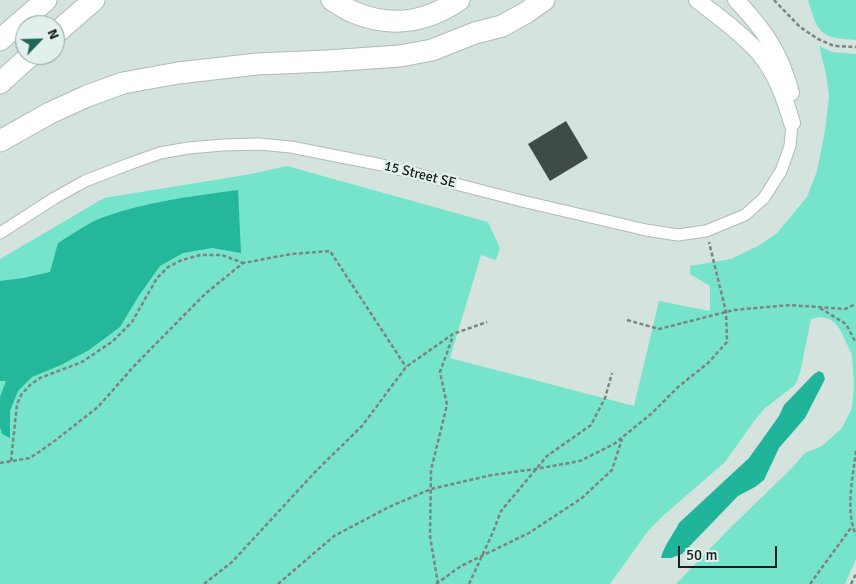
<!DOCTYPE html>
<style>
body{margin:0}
#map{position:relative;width:856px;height:584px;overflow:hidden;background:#d4e3de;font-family:Signika,sans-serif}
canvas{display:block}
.north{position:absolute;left:15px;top:15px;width:50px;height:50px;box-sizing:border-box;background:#e1f0ec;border:1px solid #919c99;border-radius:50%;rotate:66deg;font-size:14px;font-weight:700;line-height:20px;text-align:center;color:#1a1f1d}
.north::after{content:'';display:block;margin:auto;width:18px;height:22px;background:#216657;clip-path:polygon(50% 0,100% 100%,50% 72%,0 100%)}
.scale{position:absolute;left:678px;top:546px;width:99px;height:22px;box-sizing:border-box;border:2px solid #1a1f1d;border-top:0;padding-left:6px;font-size:15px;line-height:18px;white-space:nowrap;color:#1a1f1d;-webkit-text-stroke:4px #e1f0ec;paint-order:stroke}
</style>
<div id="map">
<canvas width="856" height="584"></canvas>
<div class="north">N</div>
<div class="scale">50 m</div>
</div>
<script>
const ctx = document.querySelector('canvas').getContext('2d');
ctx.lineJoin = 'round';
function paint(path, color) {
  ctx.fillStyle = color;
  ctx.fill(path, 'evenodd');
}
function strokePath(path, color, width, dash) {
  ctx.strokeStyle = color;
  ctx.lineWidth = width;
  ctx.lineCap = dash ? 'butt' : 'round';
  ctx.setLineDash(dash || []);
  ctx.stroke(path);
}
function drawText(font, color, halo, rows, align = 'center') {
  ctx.font = font + ' Signika,sans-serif';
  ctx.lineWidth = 5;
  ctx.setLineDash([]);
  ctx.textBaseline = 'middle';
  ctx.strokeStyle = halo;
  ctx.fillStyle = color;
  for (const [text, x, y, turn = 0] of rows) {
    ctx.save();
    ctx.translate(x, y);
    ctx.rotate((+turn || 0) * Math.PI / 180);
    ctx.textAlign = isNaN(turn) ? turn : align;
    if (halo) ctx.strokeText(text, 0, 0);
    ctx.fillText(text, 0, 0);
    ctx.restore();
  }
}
const green = new Path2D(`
 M808,0h48v40c-37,-2 -38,-7 -48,-40z
 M819,46l13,6 24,2v505l-11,25h-169l54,-56 61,-59 14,-16 17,-7 20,-18 10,-20 2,-23 -2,-30 -11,-24 -6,-8 -6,-4 -8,-2 -10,2 -11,54 -5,12 -31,24 -12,15 -27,38 -61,53 -16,16 -38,53h-610v-325l104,-61 147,-24 36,-8 201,56 12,26 -4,12 -15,-5 -31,103 184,48 25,-105 51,10v-25l-20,-12v-8l41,-7 27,-13 19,-13 30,-36 10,-26 8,-40 4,-35 -3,-22z`);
const forest = new Path2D(`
 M238,190l3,63 -29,-5 -29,5 -23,13 -22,31 -18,30 -31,23 -28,15 -29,12 -14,14 -8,20v27l-8,-4 -2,-7v-30l6,-16h-6v-100l23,-3 27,-6 8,-29c12,-7 30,-20 43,-25 43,-16 92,-22 137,-28z`);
const water = new Path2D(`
 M819,371l4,2 2,6 -20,39 -26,30 -15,32 -9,7 -17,9 -56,58 -11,4h-10c3,-13 12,-23 18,-35l70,-65 30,-42 5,-11 30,-31z`);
const building = new Path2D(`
 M566,121l22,37 -38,23 -22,-37z`);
const path = new Path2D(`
 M774,0l26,27 18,12 16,7 22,1
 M820,308l26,16 10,19
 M627,320l32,9 75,-19 56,-5 55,4 11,-5
 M856,451c-3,25 -11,60 0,84
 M11,461l6,-57 4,-9 9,-10 10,-7 42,-16 31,-21 19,-19 25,-44 11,-11 14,-7 18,-5h22l21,8
 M0,463l30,-5 22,-15 46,-36 37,-42 70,-71 38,-31 48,-9 39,-3 76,116
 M204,584l28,-22 83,-90 47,-46 44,-59 47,-33 34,-12
 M278,584l56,-48 55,-29 42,-18 61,-14 44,-6 44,-8 34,-17 37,-30 27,-27 30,-24 19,-21 -1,-30 -17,-70
 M436,584l25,-18 68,-33 53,-35 30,-28 10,-31
 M438,584l-8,-48 1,-66 16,-65 -7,-33 13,-36
 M469,584l24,-52 8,-21 46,-55 44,-31 14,-27 7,-25
 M810,584l43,-59
 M851,584l5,-10`);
const street = new Path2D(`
 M0,233l53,-34 32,-18 44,-17 31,-11 28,-5 35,-3 36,-1 32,3 91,18 140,36 124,29 32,5 28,-4 39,-16 19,-17 17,-27 9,-25 2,-23`);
const secondary = new Path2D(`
 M697,0c22,17 44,33 62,53 17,20 26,46 33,70
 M736,0c28,29 45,54 55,93`);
const highway = new Path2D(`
 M332,0c7,4 14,9 21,12 38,16 72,11 106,-12
 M55,34l39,-34
 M0,40l46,-40
 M0,83l31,-28
 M0,141l50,-28 37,-17 36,-13 55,-10 79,-9 70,-3 73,-5 32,-6 43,-17 27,-7 25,-14 17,-12`);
const streetNames = [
 ["15 Street SE",420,175,14]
];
paint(green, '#76e4ca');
paint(forest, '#25b79c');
paint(water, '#20b59a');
paint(building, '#3e4b47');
strokePath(street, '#adbcb7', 13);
strokePath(secondary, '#adbcb7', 18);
strokePath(highway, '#adbcb7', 23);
strokePath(path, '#7a8481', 2.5, [4, 2.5]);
strokePath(street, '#fff', 11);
strokePath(secondary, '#fff', 16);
strokePath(highway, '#fff', 21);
drawText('14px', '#1a1f1d', '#e1f0ec', streetNames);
</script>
